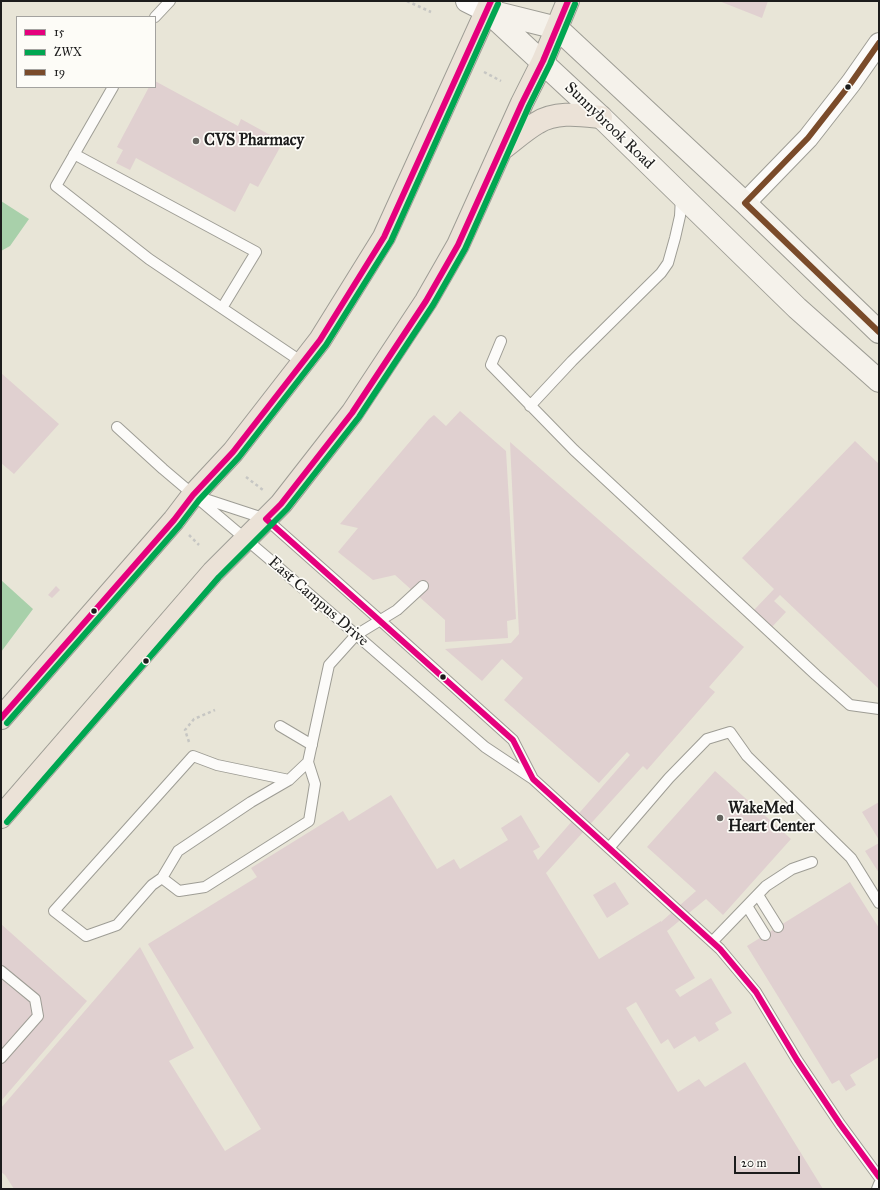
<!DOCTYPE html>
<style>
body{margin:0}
#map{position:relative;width:880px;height:1190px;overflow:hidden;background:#e8e5d7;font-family:"IM FELL Great Primer",serif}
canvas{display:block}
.frame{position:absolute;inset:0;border:2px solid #1c1c1c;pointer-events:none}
.legend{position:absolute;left:16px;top:16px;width:140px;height:72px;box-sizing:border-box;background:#fdfcf7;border:1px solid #a3a29f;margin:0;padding:5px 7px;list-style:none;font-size:12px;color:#1c1c1c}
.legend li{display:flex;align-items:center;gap:8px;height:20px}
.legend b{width:20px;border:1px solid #a3a29f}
.scale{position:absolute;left:734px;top:1156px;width:66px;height:18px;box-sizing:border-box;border:2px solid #1c1c1c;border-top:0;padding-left:5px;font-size:12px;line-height:14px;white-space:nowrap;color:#1c1c1c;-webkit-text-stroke:3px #fdfcf7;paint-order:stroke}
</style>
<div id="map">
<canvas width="880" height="1190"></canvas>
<div class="frame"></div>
<ul class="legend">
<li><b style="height:5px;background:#e5007d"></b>15</li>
<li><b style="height:5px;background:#00a651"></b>ZWX</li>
<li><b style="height:5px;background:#7a4b2a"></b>19</li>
</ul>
<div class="scale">20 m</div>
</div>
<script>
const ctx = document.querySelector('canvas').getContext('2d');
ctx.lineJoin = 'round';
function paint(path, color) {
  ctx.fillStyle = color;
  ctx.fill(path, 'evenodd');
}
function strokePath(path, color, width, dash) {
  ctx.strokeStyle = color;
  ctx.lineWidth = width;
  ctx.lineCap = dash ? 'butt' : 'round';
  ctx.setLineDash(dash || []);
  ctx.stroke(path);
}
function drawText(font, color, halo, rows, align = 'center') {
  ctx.font = font + ' "IM FELL Great Primer",serif';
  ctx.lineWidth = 3.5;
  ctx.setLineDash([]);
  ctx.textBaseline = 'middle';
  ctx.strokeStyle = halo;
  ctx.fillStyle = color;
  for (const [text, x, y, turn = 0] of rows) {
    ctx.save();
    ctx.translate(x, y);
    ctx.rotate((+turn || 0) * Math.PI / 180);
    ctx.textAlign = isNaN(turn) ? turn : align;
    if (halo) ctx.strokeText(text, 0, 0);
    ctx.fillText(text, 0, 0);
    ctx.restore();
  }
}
const forest = new Path2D(`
 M1,201l28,18 -19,27 -9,5z
 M1,580l32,29 -32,43z`);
const building = new Path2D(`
 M719,1h49l-6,17z
 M155,81l83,45 3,-7 42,23 -25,45 -8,-4 -15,29 -99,-54 -6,12 -14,-7 7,-13 -6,-3 32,-60h6z
 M1,373l58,51 -45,50 -13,-11z
 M460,411l46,40 10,168 -9,2 1,17 -63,4v-22l-50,-45 -22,5 -35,-28 20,-24 -18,-4 89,-105 5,-4 12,11z
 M855,441l24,23v225l-99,-94 -6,6 12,11 -14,15 -18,-17 20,-21 -32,-31z
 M510,442l234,205 -35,40 6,5 -68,78 -4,-4 -97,107 53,86 62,-38v1l35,-31 -49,-44 68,-76 76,68 -68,76 -17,-16 -39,32 28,47 -20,12 5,7 31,-19 21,35 -17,10 4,7 -20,12 -4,-6 -21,13 -6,-10 -7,5 -25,-42 -10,6 52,84 21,-13 6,8 40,-25 78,127h-809l-9,-14 -4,-3v-64l139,-161 54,101 -25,13 56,90 36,-22 -113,-185 109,-67 -6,-9 92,-57 6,10 42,-26 46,74 17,-10 6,10 48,-29 -7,-12 20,-13 19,32 -7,4 5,9 92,-105 -3,-3 -28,31 -95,-83 19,-22 -21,-19 -20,22 -37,-32 66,-6 8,-9z
 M56,586l4,4 -8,8 -4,-3z
 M879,802v38l-17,-28z
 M879,843v30l-14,-22z
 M615,882l14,22 -22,14 -14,-23z
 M850,882l29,46v129l-29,18 6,10 -10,6 -7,-11 -7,4 -85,-138z
 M1,924l86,77 -86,100z`);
const path = new Path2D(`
 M407,1l24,11
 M484,72l17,9
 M246,477l17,13
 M189,535l10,10
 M189,742l-4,-12 9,-11 21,-9`);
const service = new Path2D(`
 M155,17l15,-16
 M113,87l-57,99 93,73 153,103
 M74,154l182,98 -34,56
 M501,341l-10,24 83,85 242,225 34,30 29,4
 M530,406l42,-45 89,-88 7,-10 7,-25 5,-22 1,-19
 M117,427l46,42 105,89 217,189 48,32 187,170 36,43 41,68 43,64 39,53
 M199,497l67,22 115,102 132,119 19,37
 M280,726l32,19
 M289,780l-72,-15 -24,-9 -139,155 32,25 31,-11 35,-40 10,-7 16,-27 73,-49 38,-22 19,-18
 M609,848l60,-70 38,-39 23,-7 17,24 104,102 28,45
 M162,878l17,13 26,-4 104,-66 6,-37 -7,-22 21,-97 27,-30 41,-25 26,-24
 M758,895l20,32
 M747,906l18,29
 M712,942l54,-56 26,-17 20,-7
 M1,971l34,28 3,17 -37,42
 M877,1189l2,-5`);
const minor = new Path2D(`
 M745,203l63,-65 43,-55 28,-40`);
const tertiary = new Path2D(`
 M467,1l20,10`);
const secondary = new Path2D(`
 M487,11l114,106 196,191 82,73
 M489,11l68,17 188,175 134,129`);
const primary = new Path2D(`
 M502,149c12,-9 23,-19 35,-26 19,-12 44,-8 64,-6
 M1,718l173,-198 19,-25 40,-43 87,-112 64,-103 107,-236
 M1,817l212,-245 68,-68 71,-91 74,-112 32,-56 64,-142 21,-42 25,-60`);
const bus1 = new Path2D(`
 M568,1l-25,60 -21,42 -64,142 -32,56 -74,112 -71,91 -15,15 247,221 20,39 187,170 36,43 41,68 43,64 39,53
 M1,718l173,-198 19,-25 40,-43 87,-112 64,-103 107,-236`);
const bus2 = new Path2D(`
 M7,723l173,-198 19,-25 40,-43 87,-112 65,-104 107,-237
 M7,822l212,-245 68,-68 72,-92 74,-112 32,-56 64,-143 21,-42 25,-60`);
const bus3 = new Path2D(`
 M879,43l-28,40 -43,55 -63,65 134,129`);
const markers = [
 [848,87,3.5,"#1c1c1c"],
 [196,141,4,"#63625d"],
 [94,611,3.5,"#1c1c1c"],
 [146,661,3.5,"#1c1c1c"],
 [443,677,3.5,"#1c1c1c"],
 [720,818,4,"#63625d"]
];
const streetNames = [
 ["Sunnybrook Road",609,126,44],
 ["East Campus Drive",318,602,41]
];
const poiNames = [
 ["CVS Pharmacy",204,141],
 ["WakeMed",728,809],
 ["Heart Center",728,827]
];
paint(forest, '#a8d0aa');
paint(building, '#e0d0d0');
strokePath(service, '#9e9d95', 12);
strokePath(minor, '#9e9d95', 22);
strokePath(tertiary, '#9e9d95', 24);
strokePath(secondary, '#9e9d95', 24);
strokePath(primary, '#9e9d95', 24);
strokePath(path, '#c6c6c3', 2.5, [3, 3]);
strokePath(service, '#fcfbf9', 10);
strokePath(minor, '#fcfbf9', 20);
strokePath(tertiary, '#fcfbf9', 22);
strokePath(secondary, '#f5f2eb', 22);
strokePath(primary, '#ebe2d7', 22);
strokePath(bus1, '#e5007d', 6);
strokePath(bus2, '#00a651', 6);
strokePath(bus3, '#7a4b2a', 6);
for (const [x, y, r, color] of markers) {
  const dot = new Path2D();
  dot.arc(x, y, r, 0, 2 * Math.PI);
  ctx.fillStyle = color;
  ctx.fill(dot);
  strokePath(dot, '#fdfcf7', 1.5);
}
drawText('16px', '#1c1c1c', '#fdfcf7', streetNames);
drawText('bold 16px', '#1c1c1c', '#fdfcf7', poiNames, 'left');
</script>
